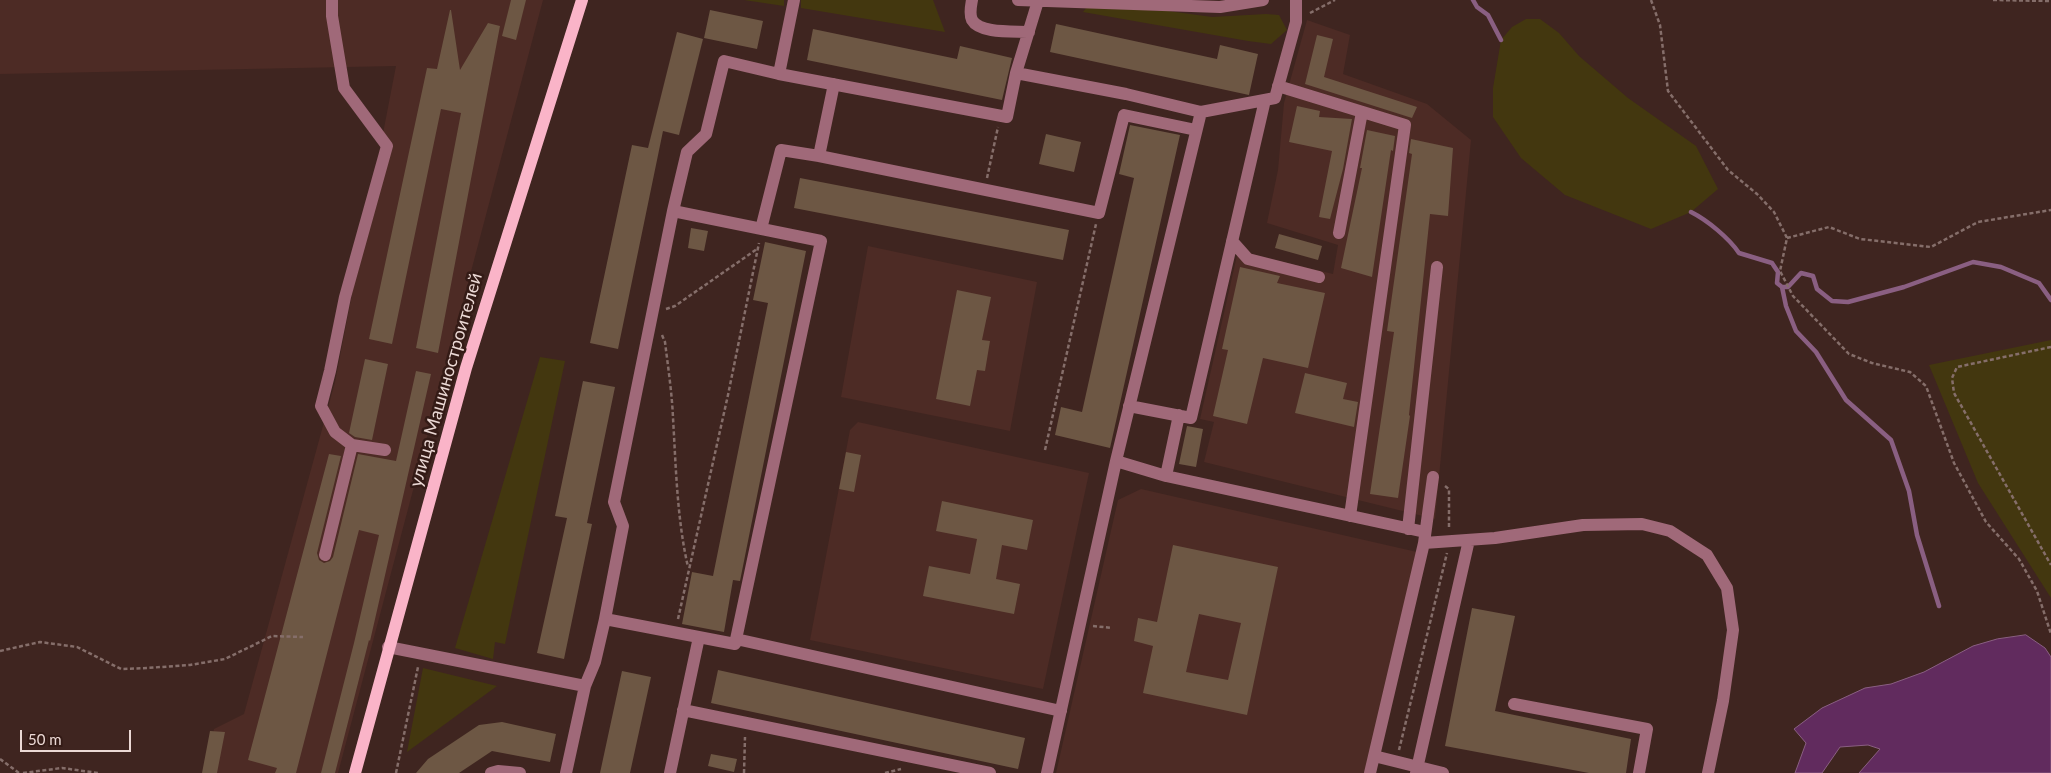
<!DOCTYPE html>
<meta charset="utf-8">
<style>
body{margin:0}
#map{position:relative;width:2051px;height:773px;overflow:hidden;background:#3f2520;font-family:Lato,sans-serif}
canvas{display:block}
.scale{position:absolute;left:20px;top:730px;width:111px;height:22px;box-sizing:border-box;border:2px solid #ebd9d5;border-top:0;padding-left:6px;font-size:15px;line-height:18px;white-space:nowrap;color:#ebd9d5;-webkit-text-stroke:4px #341b16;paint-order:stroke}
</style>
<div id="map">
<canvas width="2051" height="773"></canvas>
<div class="scale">50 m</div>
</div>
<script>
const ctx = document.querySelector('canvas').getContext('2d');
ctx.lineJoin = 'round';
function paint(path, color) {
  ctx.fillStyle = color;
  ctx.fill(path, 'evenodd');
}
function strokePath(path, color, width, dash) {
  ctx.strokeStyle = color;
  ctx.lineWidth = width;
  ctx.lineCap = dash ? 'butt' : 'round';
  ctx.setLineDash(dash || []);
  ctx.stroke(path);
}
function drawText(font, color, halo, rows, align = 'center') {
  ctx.font = font + ' Lato,sans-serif';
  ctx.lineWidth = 5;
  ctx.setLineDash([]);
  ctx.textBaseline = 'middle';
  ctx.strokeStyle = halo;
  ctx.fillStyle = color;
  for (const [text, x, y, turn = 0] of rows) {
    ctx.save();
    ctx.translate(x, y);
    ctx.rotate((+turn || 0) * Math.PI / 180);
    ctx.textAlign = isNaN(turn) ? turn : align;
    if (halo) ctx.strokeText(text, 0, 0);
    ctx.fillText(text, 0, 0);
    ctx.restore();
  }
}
const built = new Path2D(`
 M0,0h543l-205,773h-134l10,-44 30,-15 91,-332 61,-316 -396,8z
 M1307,20l43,15 -7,39 84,30 44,36 -36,379 -231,-57 10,-40 -14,-3 38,-168 95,23 5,-29 -71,-22 11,-53 6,-67z
 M868,246l169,36 -27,149 -169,-34z
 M858,422l231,51 -46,216 -233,-49 40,-210z
 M1141,489l276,63 -51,221h-310l62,-273z`);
const green = new Path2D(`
 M744,0h40v6z
 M801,0h132l12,32 -144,-24z
 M1087,7l81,4 44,6 54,-3 13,1 8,15 -16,14 -23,-3 -165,-29z
 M1526,19h14l19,14 20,23 49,42 68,48 22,43 -27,23 -40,17 -86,-34 -44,-37 -28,-41v-29l8,-48 11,-13z
 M2051,340v258l-73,-115 -49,-118z
 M540,357l25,4 -60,283 -10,-2 -2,17 -38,-11z
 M423,668l74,18 -90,66z`);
const water = new Path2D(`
 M2026,635l19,13 6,9v116h-192l21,-24 -12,-4 -28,2 -18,26h-27l11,-30 -12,-14 28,-21 43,-20 26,-4 33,-12 49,-26 24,-7z`);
const stream = new Path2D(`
 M1473,0l4,7 11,8 13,25
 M1691,212c16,8 38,26 48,41l33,10 6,9 -1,11 5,4 4,19 10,25 20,21 30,48 45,40 18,51 8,44 22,71
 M1782,287h6l13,-14 12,3 4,13 15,12 16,1 56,-15 69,-25 28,5 38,16 12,17`);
const building = new Path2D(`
 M511,0h15l-10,40 -14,-4z
 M450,10h1l9,60 28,-47 12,3 -62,327 -22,-5 45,-235 -20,-4 -49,235 -23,-5 58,-271 10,1z
 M710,10l53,11 -6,28 -53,-11z
 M1056,24l161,35 3,-14 38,9 -9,41 -199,-43z
 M813,29l144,30 3,-13 52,12 -10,42 -195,-40z
 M677,32l26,7 -24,96 -16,-4 -45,218 -28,-6 42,-198 16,3z
 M1317,35l16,4 -9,38 93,30 -5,11 -107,-34z
 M1297,106l23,5 -1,6 33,2 -9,50 -13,50 -11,-2 13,-66 -43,-9z
 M1130,125l50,10 -70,313 -55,-13 6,-28 21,5 52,-234 -15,-4z
 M1367,130l28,6 -2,15 -2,-1 -19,127 -31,-9 21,-100h-2z
 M1046,134l35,8 -7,30 -35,-8z
 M1411,139l42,9 -5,68 -18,-2 -21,201 1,1 -12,82 -28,-4 24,-162 -7,-1 25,-177 -3,-1z
 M800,178l269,52 -6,30 -269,-52z
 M691,228l17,3 -4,20 -16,-3z
 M1279,234l43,12 -4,14 -43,-12z
 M765,242l41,9 -66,330 -7,-1 -9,52 -42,-8 10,-52 21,4 55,-273 -15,-3z
 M1240,267l40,9 -3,7 48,10 -17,75 -45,-10 -16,66 -34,-8 15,-66 -6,-1z
 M957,290l34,7 -9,43 8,1 -5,30 -8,-1 -7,36 -34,-7z
 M365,359l23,5 -16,76 -17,-3 -6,-4z
 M416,371l15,3 -61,267 -1,-1 -34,133h-14l33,-130 25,-108 -20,-5 -63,243h-21l2,-5 -29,-8 81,-306 12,2 -24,97 2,7 5,3 6,-2 3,-4 25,-103 38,7z
 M1305,373l42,10 -4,16 15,3 -4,25 -59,-14z
 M583,381l32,6 -28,136 5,1 -28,135 -27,-6 30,-135 -12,-2z
 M1187,426l16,3 -7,38 -17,-3z
 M846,452l15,3 -7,37 -15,-3z
 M942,501l91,19 -6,30 -25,-5 -6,34 24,5 -6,30 -91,-18 6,-30 41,8 7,-35 -41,-8z
 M1173,545l105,22 -31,148 -104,-22 10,-47 -19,-5 4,-23 19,4zM1199,614l42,9 -13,57 -42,-8z
 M1472,608l43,8 -20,95 136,28 -5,34h-37l-144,-27z
 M718,670l307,68 -7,31 -307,-66z
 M622,671l29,6 -21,96h-30z
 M502,722l54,12 -6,28 -58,-11 -33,22h-43l12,-14 51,-34z
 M210,731l15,1 -8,41h-15z
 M711,754l26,5 -3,13 -26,-6z`);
const path = new Path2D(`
 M1651,0l9,25 8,66 60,79 29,24 17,18 13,26 -7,33 13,25 56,58 23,9 38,9 16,14 28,77 32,59 33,37 18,32 14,43
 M1993,0l58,1
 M1310,13l25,-13
 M987,178l11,-51
 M1787,238l42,-11 31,12 71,8 47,-25 73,-12
 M666,309l9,-3 82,-57
 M662,335l3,7c3,25 7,51 8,76 3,50 4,101 15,149
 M2051,347l-94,20 -5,11 2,15 97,172
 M1045,450l51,-226
 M1445,486l4,3v39
 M678,619l50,-224 31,-152
 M1093,626l19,2
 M0,651l40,-9 37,5 44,22 26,-1 43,-3 35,-6 47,-23 31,1
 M1399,750l48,-197
 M0,759l19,14
 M23,773l39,-5 36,5
 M396,773l22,-106
 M744,773l1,-36
 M885,773l16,-4`);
const minor = new Path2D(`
 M332,0v16l12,72 43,58 -42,151 -15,74 -9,35 14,26 17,13 33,5
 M972,0c-1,6 -3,14 0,20 8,14 42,11 57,12
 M1018,0l202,7 43,-7
 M1016,73l110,21 75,18
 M779,74l228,43 9,-44 22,-72
 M834,84l-15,72 280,57 25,-98 72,15
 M1278,86l127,39 -55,391
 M761,229l20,-79 38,6
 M1339,233l23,-121
 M1232,241l16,18 71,18
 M1129,406l62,12 74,-318
 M1179,415l-13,61 259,56
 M1116,461l50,15
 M1408,529l29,-262
 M1424,543l71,-5 88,-13 59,-1 28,7 37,24 20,33 6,42 -10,71 -15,72
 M325,555l27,-110
 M605,619l18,-93 -9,-24 59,-291
 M736,639l325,72
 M388,647l197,39 10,-24 10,-43 130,25 86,-403 -148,-30 14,-59 19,-18 18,-73 55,13 15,-74
 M1514,704l133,25 -8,44
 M683,710l307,63
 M1374,756l69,17
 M491,773l7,-2 22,2
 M566,773l19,-87
 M670,773l29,-136
 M1047,773l69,-312 85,-349 74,-14 21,-76v-22
 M1370,773l54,-230 9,-66
 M1416,773l53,-233`);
const major = new Path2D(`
 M355,773l111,-405 116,-368`);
const streetNames = [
 ["улица Машиностроителей",446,380,-74]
];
paint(built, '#4d2b25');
paint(green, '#43370f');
paint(water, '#612b5e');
strokePath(water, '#8a5f82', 1);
strokePath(stream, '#8a5f82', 4.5);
paint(building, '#6d5744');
strokePath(path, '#856e6a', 2.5, [4, 2.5]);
strokePath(minor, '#a06979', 12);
strokePath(major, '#fab4c8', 12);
drawText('18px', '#ebd9d5', '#341b16', streetNames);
</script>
